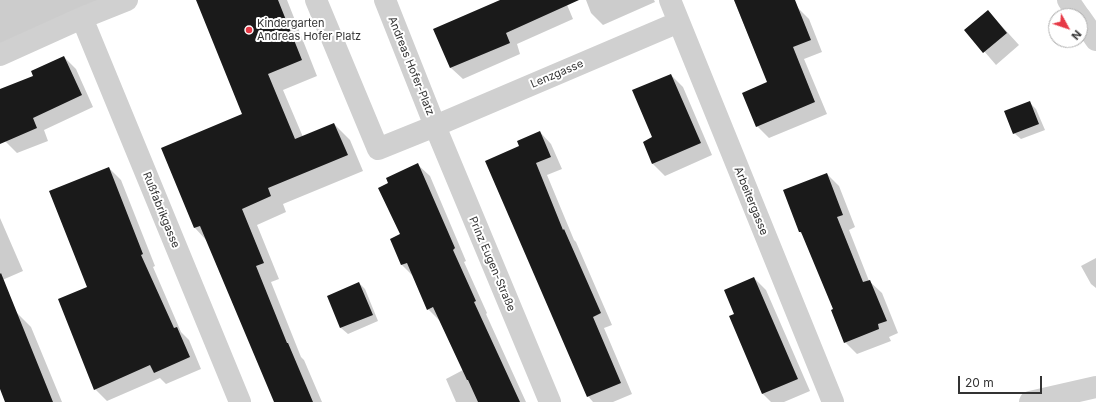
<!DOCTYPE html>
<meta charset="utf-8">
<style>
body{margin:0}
#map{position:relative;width:1096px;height:402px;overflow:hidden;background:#fff;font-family:Inter,sans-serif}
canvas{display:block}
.north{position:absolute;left:1048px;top:8px;width:40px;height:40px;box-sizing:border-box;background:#fff;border:1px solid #adadad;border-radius:50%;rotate:130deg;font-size:11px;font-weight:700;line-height:16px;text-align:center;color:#333}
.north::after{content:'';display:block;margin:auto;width:14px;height:18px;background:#e63946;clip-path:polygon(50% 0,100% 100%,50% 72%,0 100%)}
.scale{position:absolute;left:958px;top:376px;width:84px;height:18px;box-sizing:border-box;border:2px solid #333;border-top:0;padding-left:5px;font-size:12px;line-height:14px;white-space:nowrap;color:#333;-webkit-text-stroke:3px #fff;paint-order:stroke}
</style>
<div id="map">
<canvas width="1096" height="402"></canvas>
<div class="north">N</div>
<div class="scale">20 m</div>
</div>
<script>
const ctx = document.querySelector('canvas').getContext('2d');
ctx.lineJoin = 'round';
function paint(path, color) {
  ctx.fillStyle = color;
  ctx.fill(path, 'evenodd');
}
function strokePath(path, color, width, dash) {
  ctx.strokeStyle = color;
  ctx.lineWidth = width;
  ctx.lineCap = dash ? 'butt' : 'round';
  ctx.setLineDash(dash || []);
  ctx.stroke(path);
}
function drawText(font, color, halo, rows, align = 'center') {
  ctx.font = font + ' Inter,sans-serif';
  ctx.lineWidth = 4;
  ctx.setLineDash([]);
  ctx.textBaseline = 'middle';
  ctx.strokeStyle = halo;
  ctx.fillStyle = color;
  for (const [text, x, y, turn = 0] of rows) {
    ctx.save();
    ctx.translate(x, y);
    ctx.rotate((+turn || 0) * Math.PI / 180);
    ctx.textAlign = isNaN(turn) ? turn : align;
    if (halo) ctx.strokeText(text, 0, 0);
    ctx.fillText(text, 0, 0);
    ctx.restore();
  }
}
const shadow = new Path2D(`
 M0,0h107l-107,47z
 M197,0h90l30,76 -34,14 20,47 31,-13 16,16 13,31 -80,33 3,8 -29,13 22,54 -8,3 30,75 3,3 18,42h-47l-68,-161 -12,-13 -33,-79 81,-34z
 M502,0h63l8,19 -56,25 3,10 -57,25 -12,-11 -16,-38z
 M586,0h68l1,2 -52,23 -12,-12z
 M734,0h54l9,7 12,12 13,33 -18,7 23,55 -58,24 -12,-12 11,-43z
 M988,11l31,34 -23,20 -30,-35z
 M64,57l12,12 17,38 -49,23 4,11 -31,12 -12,-12 -5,-12v-38l34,-14z
 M671,75l12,12 29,68 -47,21 -12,-12v-26z
 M1029,102l7,7 9,21 -24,9 -7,-6z
 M540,132l11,12 11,25 -15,6 27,65 2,2 36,83 -8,3 28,66 -19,8h-20l-5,-6 -67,-250z
 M417,164l13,12 36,85 -2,1 23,51 -1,1 40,88h-70l-10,-23 17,-9 -23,-49 -12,-12 -15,-33 -11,-11 -1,-30z
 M109,168l12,12 34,86 -2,1 28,65 8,8 12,29 -35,15 -6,-6 -53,23 -12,-12 -7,-102z
 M827,174l12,12 16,41 -6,3 20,51 13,12 16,40 -9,4 2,4 -34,13 -12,-12 -11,-32 -31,-75 -3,-3z
 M0,218l23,53 -23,10z
 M1096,258v30l-5,-4 -10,-18z
 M754,278l12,12 44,101 -26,11h-13l-8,-8 -33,-77 5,-2z
 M359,283l6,6 13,32 -30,13 -7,-6 -13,-32z
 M15,311l16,16 31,75h-56l-6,-16v-69z`);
const building = new Path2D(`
 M196,0h82l24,60 -34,14 27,65 39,-16 14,32 -80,33 3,8 -29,13 22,54 -8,3 31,77h1l25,59h-39l-74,-176 -6,2 -33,-80 81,-34z
 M500,0h79l-73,33 4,10 -60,25 -17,-39z
 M734,0h61l16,40 -18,7 22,55 -59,25 -14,-34 25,-11z
 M988,10l19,23 -24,20 -19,-23z
 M64,56l18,39 -49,23 4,10 -37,16v-55l33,-13 -2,-5z
 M671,74l30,69 -49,21 -9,-22 9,-5 -20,-47z
 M1030,101l9,23 -26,10 -9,-23z
 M540,131l11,26 -15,6 27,67 1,-1 37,84 -8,4 28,66 -34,14 -102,-236 34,-15 -2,-5z
 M418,163l37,85 -2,2 23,51 -2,1 46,100h-42l-10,-22h-1l-34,-73 -6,3 -20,-47 -6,2 -11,-26 10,-5 -22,-46 10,-5 -2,-5z
 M109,167l34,87 -2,1 33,73 3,-1 13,30 -36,16 -4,-8 -56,25 -36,-91 29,-12 -38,-96z
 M827,173l16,42 -6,2 26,65 7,-2 17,41 -9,3 1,5 -35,14 -13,-33 2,-1 -32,-77h-2l-16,-42z
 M1,273l52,129h-48l-5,-13v-115z
 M754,277l44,102 -36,15 -33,-78 5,-2 -10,-24z
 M359,282l14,33 -33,13 -13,-32z`);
const minor = new Path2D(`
 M316,0l62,149 57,-23 -50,-126
 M670,0l163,402
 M1068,0l11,16
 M1080,17l16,23
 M82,18l158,384
 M0,55l82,-37 45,-18
 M550,402l-115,-276 244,-104
 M1030,402l66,-15`);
const markers = [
 [249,30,4,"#e63946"]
];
const poiNames = [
 ["Kindergarten",257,24],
 ["Andreas Hofer Platz",257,37]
];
const streetNames = [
 ["Andreas Hofer-Platz",411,66,68],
 ["Lenzgasse",557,74,-23],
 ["Arbeitergasse",751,201,68],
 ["Rußfabrikgasse",161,210,68],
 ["Prinz Eugen-Straße",492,264,67]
];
paint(shadow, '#0003');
paint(building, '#1a1a1a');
strokePath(minor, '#d0d0d0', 22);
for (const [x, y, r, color] of markers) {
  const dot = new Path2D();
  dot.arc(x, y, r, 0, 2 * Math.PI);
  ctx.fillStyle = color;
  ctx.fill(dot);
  strokePath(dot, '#fff', 1.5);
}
drawText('11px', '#333', '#fff', poiNames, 'left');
drawText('11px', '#333', '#fff', streetNames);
</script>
